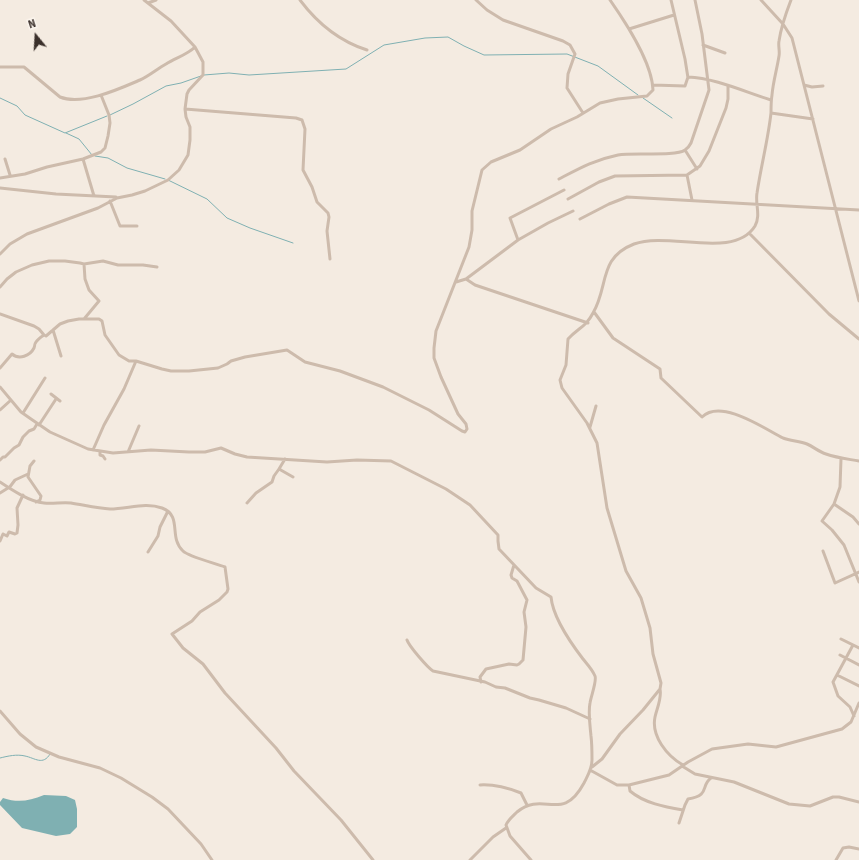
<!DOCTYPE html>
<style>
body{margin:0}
#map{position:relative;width:859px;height:860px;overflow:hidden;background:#f4ebe1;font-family:"Source Sans 3",sans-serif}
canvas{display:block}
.north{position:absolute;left:16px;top:16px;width:40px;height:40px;-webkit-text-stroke:3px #fbf5ee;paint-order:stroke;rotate:342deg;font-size:11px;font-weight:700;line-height:16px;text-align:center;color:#3b302b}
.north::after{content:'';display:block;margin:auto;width:14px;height:18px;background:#3b302b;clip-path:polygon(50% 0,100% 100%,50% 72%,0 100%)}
</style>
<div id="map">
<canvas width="859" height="860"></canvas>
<div class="north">N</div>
</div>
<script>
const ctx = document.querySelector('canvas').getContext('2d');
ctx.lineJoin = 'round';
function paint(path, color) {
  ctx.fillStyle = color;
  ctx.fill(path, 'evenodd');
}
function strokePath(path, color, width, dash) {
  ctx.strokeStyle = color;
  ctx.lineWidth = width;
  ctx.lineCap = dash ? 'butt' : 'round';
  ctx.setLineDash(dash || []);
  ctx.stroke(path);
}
const water = new Path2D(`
 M44,795l22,1 9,4 2,9v18l-7,7 -14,2 -34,-8 -22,-23v-3l3,-4c15,5 26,3 41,-3z`);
const stream = new Path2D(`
 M204,75l25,-2 20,2 97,-6 38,-24 41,-7 23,-1 16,9 20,9 83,-1 31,12 40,29
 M0,98l17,8 8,9 40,18 42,-17
 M643,98l29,20
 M110,115l23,-11 33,-18 15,-3 20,-7
 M66,133l13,6 13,16
 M95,156l13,2 19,10 38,11
 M168,180l39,19 20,19 23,10 43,15
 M0,758c8,-2 17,-4 25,-2 10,2 18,10 25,-2`);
const minor = new Path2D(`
 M300,0c18,24 39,41 67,50
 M476,0l11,10 16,10 60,21 7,4 5,9 -7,20 -1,14 16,25
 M671,0l14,59 3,19
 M761,0l22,24 9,14 67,263
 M148,3l8,-3
 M629,29l45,-14
 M703,45l22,8
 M0,67h24l36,30c22,9 59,-8 80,-17 9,-4 17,-11 26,-16 9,-6 21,-9 29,-17
 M653,85l32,1 3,-9c27,1 57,15 83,23
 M804,85l8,2 11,-1
 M185,109l111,9 6,2 3,9 -2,41 9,17 5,15 11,11 1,4 -2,14 3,28
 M771,113l42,6
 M685,150l12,19
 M5,159l5,16
 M83,159l11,37
 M687,175l5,25
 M0,178l25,-4 22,-7 36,-8 18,-7 4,-4 3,-12 2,-13 -1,-8 -8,-20
 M559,179c21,-11 35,-19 59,-24 16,-3 57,2 67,-5 3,-2 5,-5 6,-7l18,-53 -7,-56 -7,-34
 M0,188l56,6 60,3
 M568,199l31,-17 16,-6 72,-1 13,-9 9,-15 17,-43 2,-9v-13
 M110,201l10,25h17
 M580,219l29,-15 18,-7 232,13
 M749,233l80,81 30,25
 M518,240l-8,-22 54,-28
 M0,254l10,-10 17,-10 71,-26 19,-10 15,-3 13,-4 23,-11 11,-10 9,-15 2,-15v-13l-4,-10 -1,-8 2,-15 2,-4 14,-15v-13l-8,-15 -24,-26 -27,-21
 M84,264l1,15 4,11 10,11 -15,18
 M466,279l9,6 113,38
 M456,282l10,-3 52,-39 30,-17 25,-12
 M0,287l7,-8 9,-7 16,-7 17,-4h16l15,2 4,1 19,-3 15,4h25l14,2
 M594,312l19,26 47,31 1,9 41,39c19,-19 63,12 81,21 8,3 17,3 24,6 7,3 12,8 19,10 11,4 22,5 33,7
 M0,314l34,12 5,3 5,6 2,1 14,-12 8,-3 11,-2h20l3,2 3,14 14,20 10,6h7l26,8 9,2h18l29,-3 9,-4 4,-3 14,-4 42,-7 18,12 35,9 43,16 46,23 33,21 3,1 2,-3 -1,-5 -8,-10 -17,-37 -7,-19v-10l2,-17 33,-84 3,-17v-19l10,-41 9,-8 29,-12 31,-21 26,-12 23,-14 18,-4 29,-3 6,-6c-1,-28 -27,-67 -43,-90
 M53,330l8,26
 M0,368l12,-14c7,6 18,2 22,-6 2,-6 -1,-1 2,-6 2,-3 5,-5 8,-7
 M0,387l21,25 10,7 19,13 38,17 25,4 38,-3 38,2h16l16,-4 14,6 12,3 80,5 30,-2 34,1 55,28 24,16 28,30v6l1,8 37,39 15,9c2,21 19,45 32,62 4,5 9,10 12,17 2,5 -4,20 -5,27 -2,10 0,22 1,33 1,8 1,16 1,24 0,9 -4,15 -8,23 -22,41 -40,7 -67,29 -4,4 -9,8 -11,13l4,11 21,24
 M51,394l9,7
 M0,410l11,-10
 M23,413l22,-35
 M39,425l17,-26
 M590,427l6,-21
 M93,450l11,-25 20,-36 12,-28
 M100,452v3l3,1 2,3
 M128,452l11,-26
 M285,459l-6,10 14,8
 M841,459l-1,28 -6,17 19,13 6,7
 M0,460l3,-3h2l9,-9 5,-3 4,-8 6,-6 5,-2 3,-5
 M34,461l-4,5 -2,11 13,19 -1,4 -4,2
 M0,482c12,8 30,20 44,21 9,1 18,-1 27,0 13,2 26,5 39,6 18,0 35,-7 52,-1 21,8 6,29 21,43 6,6 32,12 42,16l3,22 -1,3 -8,8 -19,12 -8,9 -20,13 11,14 20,16 22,29 51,55 18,23 47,49 32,40
 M9,488l6,-8 13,-6
 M0,493l8,-5
 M247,503l9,-10 16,-11 2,-6 5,-7
 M834,504l-12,17 10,9 12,15 15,37
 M0,541l3,-7 4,2 2,-4 6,2 2,-1 1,-8 -1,-17 6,-13
 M823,551l12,32 24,-11
 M148,552l10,-16 2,-9 8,-16
 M841,639l18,9
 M407,640c2,6 20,27 26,31l52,11 11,5 9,1 25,10 9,2 27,8 24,11
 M853,645l-20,37 5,14 12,11 4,9
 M840,655l19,10
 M837,675l22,11
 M481,682l-1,-5 6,-8 23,-5 8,1 2,-1 4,-4 3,-33 -2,-15 3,-12 -10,-19 -5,-3 -1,-3 3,-10
 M660,689c2,9 -3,19 -5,28 -4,19 12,39 28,48
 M0,711l20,23 16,13 23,10 41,11 21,10 31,19 16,12 33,35 11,16
 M682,766l13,8 39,8 55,22 21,2 23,-9h6l20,5
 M592,767l10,-8 18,-25 23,-24 17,-21 1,-6 -8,-29 -3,-26 -9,-30 -15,-27 -19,-63 -10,-65 -10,-20 -25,-35 -2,-8 6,-15 2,-26c10,-11 18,-12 25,-26 16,-27 5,-55 41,-69 34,-13 100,16 121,-18 6,-11 0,-22 2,-33 4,-27 11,-53 14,-80 0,-6 0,-12 1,-18 1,-13 5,-26 7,-39 1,-5 -1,-10 0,-15 2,-14 7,-28 12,-41
 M590,770l27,15h12l40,-10 19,-13 24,-13 36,-5 28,3 66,-18 9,-7 8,-19
 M480,785c15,-1 28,3 41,8l6,12
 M629,785l1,6c14,12 35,16 53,19
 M679,823l6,-18 3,-6c23,-4 12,-13 23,-21
 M470,860l23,-23 13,-9
 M836,860l7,-12 6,-1 10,2`);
paint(water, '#7fb0b2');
strokePath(stream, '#7fb0b2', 1);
strokePath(minor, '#cdbbac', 3);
</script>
